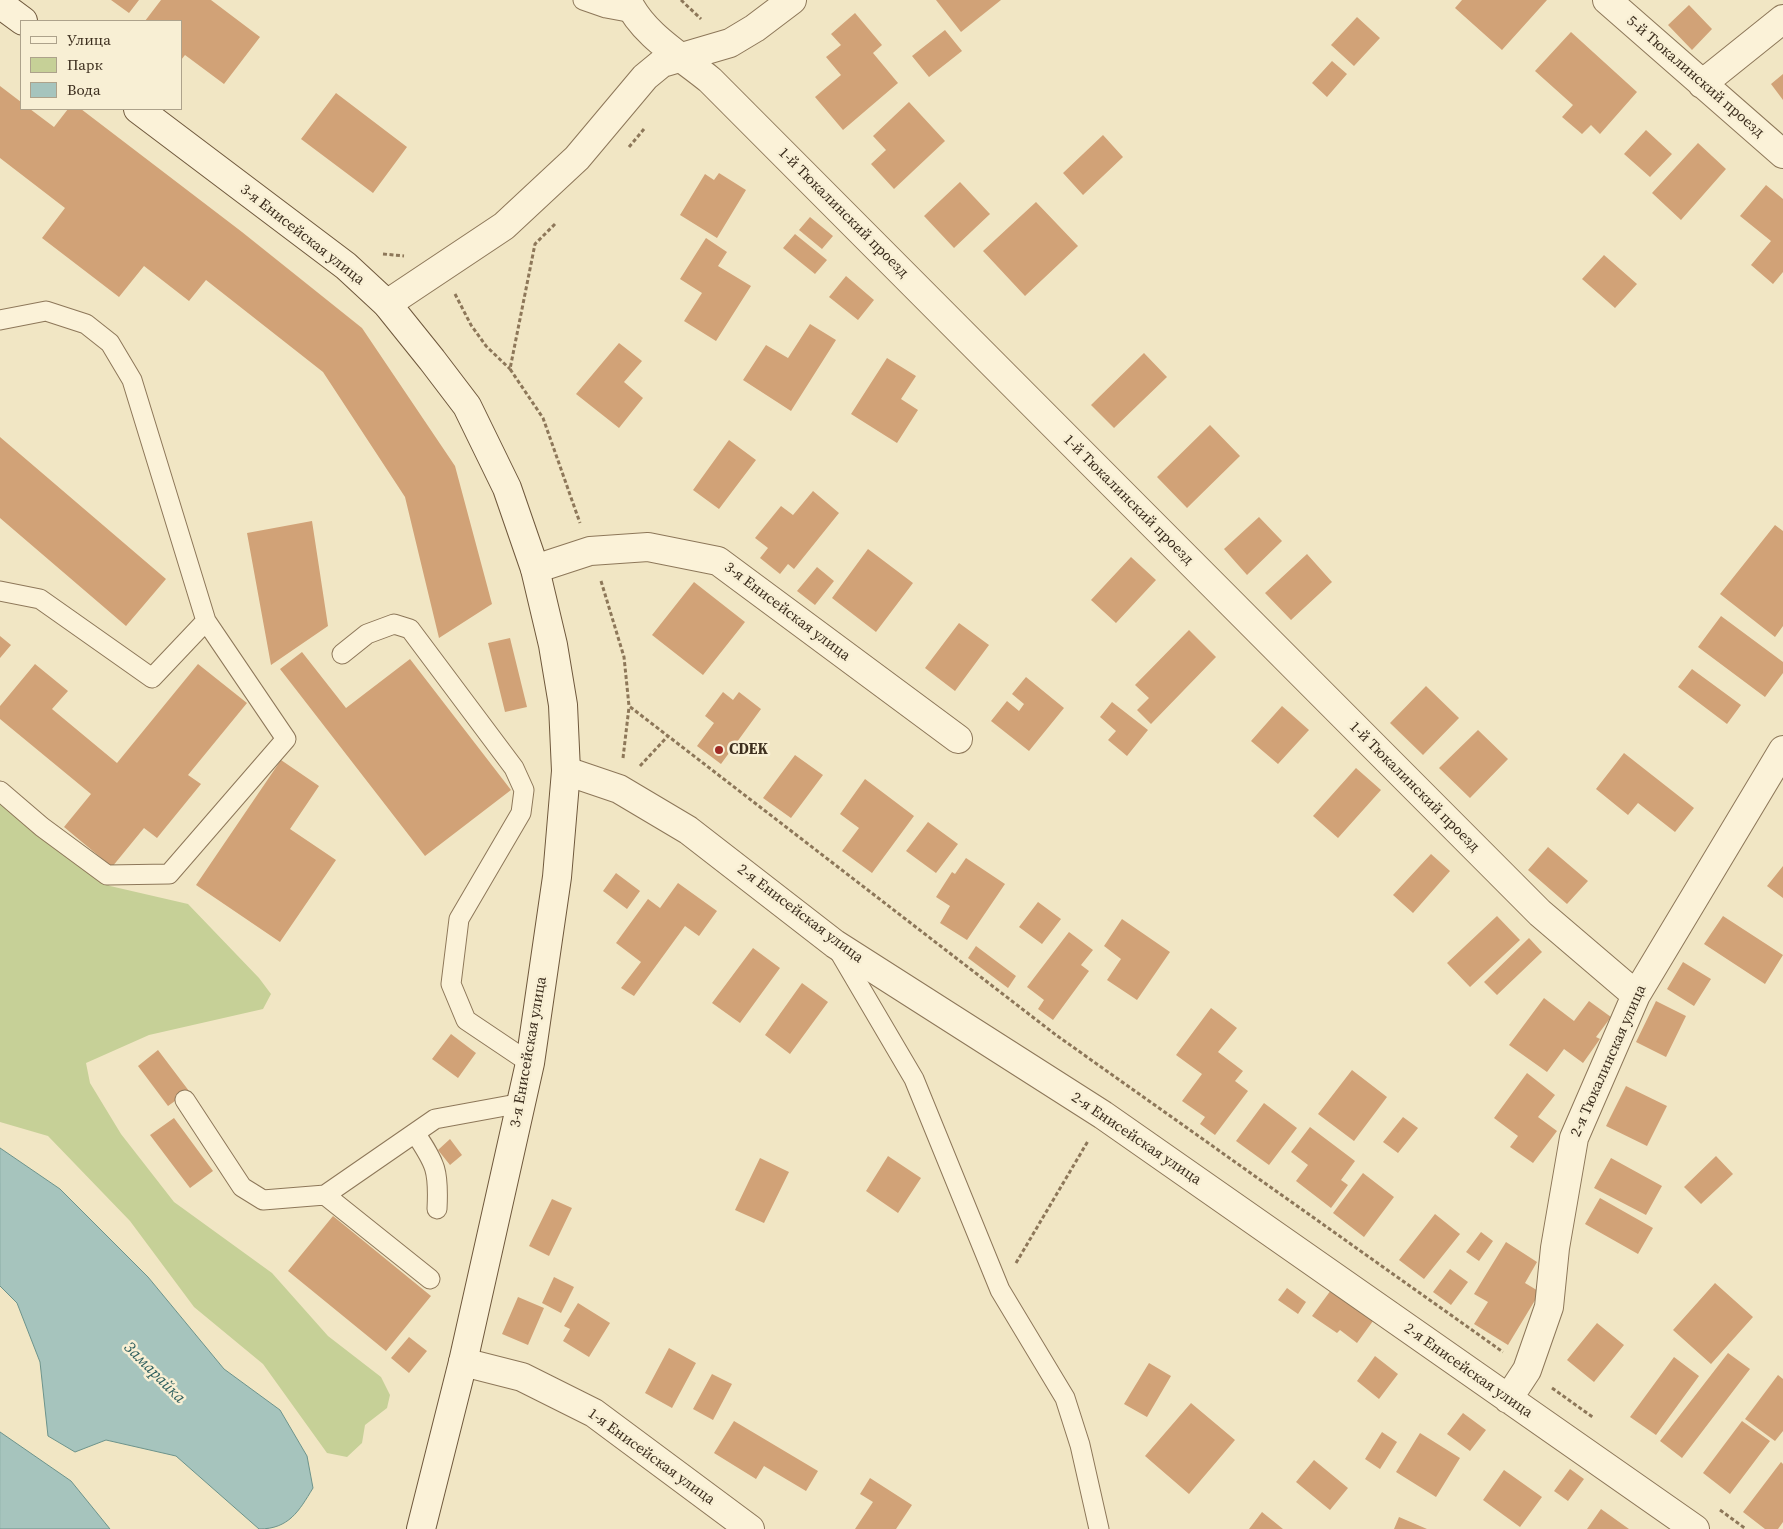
<!DOCTYPE html>
<meta charset="utf-8">
<style>
body{margin:0}
#map{position:relative;width:1783px;height:1529px;overflow:hidden;background:#f1e6c4;font-family:"Source Serif 4",serif}
canvas{display:block}
.legend{position:absolute;left:20px;top:20px;width:162px;height:90px;box-sizing:border-box;background:#f8efd4;border:1px solid #ada28b;margin:0;padding:6px 9px;list-style:none;font-size:15px;color:#3c2e1e}
.legend li{display:flex;align-items:center;gap:10px;height:25px}
.legend b{width:25px;border:1px solid #ada28b}
</style>
<div id="map">
<canvas width="1783" height="1529"></canvas>
<ul class="legend">
<li><b style="height:6px;background:#fbf2d8"></b>Улица</li>
<li><b style="height:14px;background:#c6d097"></b>Парк</li>
<li><b style="height:14px;background:#a6c4bd"></b>Вода</li>
</ul>
</div>
<script>
const ctx = document.querySelector('canvas').getContext('2d');
ctx.lineJoin = 'round';
function paint(path, color) {
  ctx.fillStyle = color;
  ctx.fill(path, 'evenodd');
}
function strokePath(path, color, width, dash) {
  ctx.strokeStyle = color;
  ctx.lineWidth = width;
  ctx.lineCap = dash ? 'butt' : 'round';
  ctx.setLineDash(dash || []);
  ctx.stroke(path);
}
function drawText(font, color, halo, rows, align = 'center') {
  ctx.font = font + ' "Source Serif 4",serif';
  ctx.lineWidth = 5;
  ctx.setLineDash([]);
  ctx.textBaseline = 'middle';
  ctx.strokeStyle = halo;
  ctx.fillStyle = color;
  for (const [text, x, y, turn = 0] of rows) {
    ctx.save();
    ctx.translate(x, y);
    ctx.rotate((+turn || 0) * Math.PI / 180);
    ctx.textAlign = isNaN(turn) ? turn : align;
    if (halo) ctx.strokeText(text, 0, 0);
    ctx.fillText(text, 0, 0);
    ctx.restore();
  }
}
const green = new Path2D(`
 M0,803l43,37 67,46 78,18 71,74 12,16 -8,15 -114,26 -63,28 4,20 31,51 53,68 98,71 56,63 53,41 9,18 -3,13 -22,17 -3,18 -15,14 -20,-4 -64,-89 -69,-57 -64,-86 -82,-85 -48,-14z`);
const water = new Path2D(`
 M0,1148l60,41 88,88 76,92 56,41 27,46 6,32c-14,23 -24,41 -54,41l-83,-73 -70,-16 -31,12 -27,-16 -8,-74 -23,-59 -17,-17z
 M0,1432l71,49 39,48h-110z`);
const building = new Path2D(`
 M111,0h28l-10,13z
 M161,0h50l49,37 -36,47 -39,-29 -4,5v-39h-36z
 M936,0h65l-40,32z
 M1462,0h85l-45,50 -47,-42z
 M1689,5l23,24 -20,21 -24,-25z
 M855,13l27,32 -9,8 25,30 -55,47 -28,-33 26,-22 -15,-18 15,-12 -10,-11z
 M1357,17l23,21 -26,28 -23,-21z
 M945,30l17,21 -33,26 -17,-21z
 M1571,32l66,60 -37,42 -9,-9 -9,9 -20,-17 11,-12 -38,-34z
 M1332,61l15,13 -20,23 -15,-14z
 M1783,74v26l-12,-16z
 M0,86l21,16v7h9l24,18 14,-18h13l161,123 120,96 93,138 37,138 -53,34 -34,-141 -82,-125 -117,-92 -17,21 -45,-35 -25,31 -77,-59 23,-30 -65,-50z
 M336,93l71,54 -34,46 -72,-54z
 M909,102l36,39 -51,48 -23,-25 15,-14 -13,-14z
 M1646,130l26,24 -22,23 -26,-23z
 M1103,135l20,22 -40,38 -20,-22z
 M1698,143l28,26 -45,51 -29,-27z
 M719,173l27,17 -29,48 -37,-23 25,-41 9,6z
 M960,182l30,32 -36,34 -30,-32z
 M1766,185l17,14v73l-10,12 -22,-19 20,-24 -31,-25z
 M1036,202l42,44 -53,50 -42,-45z
 M810,217l23,19 -11,13 -23,-19z
 M795,234l32,26 -12,14 -32,-26z
 M706,238l21,14 -9,14 33,20 -35,55 -32,-20 18,-28 -22,-14z
 M1604,255l33,29 -22,24 -33,-29z
 M846,276l28,24 -16,20 -29,-23z
 M810,324l26,16 -45,71 -48,-31 23,-35 22,13z
 M619,343l23,18 -18,21 19,16 -24,30 -43,-34z
 M1144,353l23,24 -53,51 -23,-23z
 M887,358l29,18 -15,23 17,11 -21,33 -46,-29z
 M1210,425l30,31 -53,52 -30,-31z
 M0,437l166,142 -40,47 -126,-108z
 M729,440l27,20 -37,49 -26,-19z
 M813,491l26,22 -45,56 -6,-5 -8,10 -20,-16 8,-10 -13,-10 26,-32 12,9z
 M1259,517l23,24 -35,34 -23,-26z
 M312,521l16,105 -57,39 -24,-132z
 M1775,525l8,6v95l-8,11 -55,-43z
 M868,549l45,34 -37,49 -44,-34z
 M1307,554l25,28 -41,38 -26,-27z
 M1131,557l25,23 -40,43 -25,-23z
 M817,567l17,14 -19,24 -18,-14z
 M694,582l51,40 -42,53 -51,-40z
 M1721,616l62,46v11l-18,24 -67,-50z
 M959,623l30,22 -34,46 -30,-23z
 M1189,630l27,27 -65,67 -14,-14 12,-12 -14,-13z
 M0,636l11,9 -11,13z
 M510,638l17,69 -22,5 -17,-69z
 M302,652l44,56 64,-49 101,131 -86,66 -145,-187z
 M35,664l33,27 -16,18 65,54 81,-99 49,39 -59,72 13,9 -44,54 -13,-10 -32,39 -48,-40 27,-33 -91,-75v-13z
 M1692,669l49,36 -14,19 -49,-37z
 M1026,677l38,31 -35,43 -38,-30 16,-20 12,10 5,-7 -12,-10z
 M1426,686l33,32 -36,37 -33,-32z
 M723,692l10,8 6,-8 22,17 -40,55 -24,-18 17,-23 -9,-7z
 M1112,702l36,28 -21,26 -19,-16 8,-9 -16,-14z
 M1282,706l27,24 -31,34 -27,-23z
 M1478,730l30,29 -38,39 -31,-30z
 M1624,753l70,55 -19,24 -37,-29 -10,12 -32,-26z
 M795,755l28,20 -32,43 -28,-20z
 M281,760l38,26 -29,43 46,31 -56,82 -84,-57z
 M1356,768l25,22 -43,48 -25,-22z
 M865,779l49,37 -42,57 -30,-22 17,-23 -19,-14z
 M928,822l30,22 -22,29 -30,-22z
 M1548,847l40,34 -21,23 -39,-34z
 M1431,854l19,17 -37,42 -20,-18z
 M966,858l39,26 -38,56 -27,-17 10,-17 -14,-9 16,-25 3,2z
 M1783,866v32l-16,-12z
 M616,873l24,18 -13,18 -24,-18z
 M678,883l39,28 -18,25 -14,-10 -51,70 -13,-8 20,-26 -25,-19 32,-44 12,9z
 M1038,902l23,17 -19,25 -23,-17z
 M1497,916l23,24 -50,47 -23,-24z
 M1723,916l60,39 -18,29 -61,-40z
 M1122,919l48,33 -33,48 -30,-20 14,-21 -17,-13z
 M1069,932l24,18 -12,15 8,6 -36,49 -15,-11 6,-9 -17,-13z
 M1529,938l13,14 -45,43 -13,-13z
 M976,946l40,30 -8,12 -40,-30z
 M753,948l27,20 -40,55 -28,-20z
 M1683,962l28,17 -17,27 -27,-17z
 M802,983l26,19 -38,52 -25,-19z
 M1544,998l30,23 15,-20 22,16 -15,20 4,2 -17,24 -19,-14 -17,23 -38,-27z
 M1656,1001l30,15 -20,41 -30,-15z
 M1211,1008l26,20 -19,24 25,19 -8,10 13,10 -33,44 -15,-11 5,-7 -23,-16 20,-27 -26,-19z
 M451,1034l25,19 -18,25 -26,-19z
 M158,1050l31,41 -21,15 -30,-40z
 M1352,1070l35,27 -33,44 -36,-27z
 M1527,1073l28,22 -17,22 19,14 -24,32 -23,-16 8,-11 -24,-18z
 M1626,1086l41,20 -20,40 -41,-20z
 M1264,1103l33,25 -28,37 -33,-24z
 M1403,1117l15,11 -20,25 -15,-11z
 M174,1118l39,53 -23,17 -40,-53z
 M1310,1127l45,34 -14,19 7,5 -17,23 -35,-27 12,-16 -17,-13z
 M450,1139l12,16 -12,10 -12,-15z
 M888,1156l33,22 -23,35 -32,-22z
 M1716,1156l17,18 -32,30 -17,-17z
 M760,1158l29,14 -25,51 -29,-13z
 M1611,1158l51,28 -16,29 -52,-27z
 M1363,1173l31,24 -30,40 -31,-24z
 M1600,1198l53,30 -15,26 -53,-30z
 M552,1199l20,9 -23,48 -20,-10z
 M1435,1214l25,20 -36,45 -25,-19z
 M333,1216l98,80 -45,55 -98,-80z
 M1481,1232l12,9 -14,20 -13,-9z
 M1506,1242l31,20 -12,21 15,9 -32,53 -34,-21 14,-22 -14,-8z
 M1450,1269l18,13 -17,23 -18,-13z
 M554,1277l20,10 -13,26 -19,-10z
 M1715,1283l38,34 -42,47 -38,-34z
 M1287,1288l19,14 -8,12 -20,-14z
 M1331,1290l42,31 -16,22 -17,-13 -3,3 -25,-17z
 M518,1297l26,11 -16,37 -26,-11z
 M578,1303l32,20 -21,34 -26,-16 7,-12 -6,-3z
 M1597,1323l27,22 -30,37 -27,-22z
 M409,1337l18,14 -18,22 -18,-15z
 M669,1348l27,15 -24,45 -27,-15z
 M1728,1353l22,16 -68,89 -22,-17z
 M1375,1356l23,18 -19,25 -22,-18z
 M1674,1357l25,19 -43,59 -26,-18z
 M1149,1363l22,13 -24,41 -23,-13z
 M712,1374l20,10 -19,36 -20,-11z
 M1778,1375l5,4v52l-8,10 -30,-22z
 M1191,1403l44,37 -46,54 -44,-38z
 M1463,1413l23,17 -16,21 -23,-17z
 M734,1421l84,50 -12,20 -42,-25 -8,13 -42,-26z
 M1742,1421l28,20 -40,53 -27,-21z
 M1382,1432l15,10 -17,27 -15,-10z
 M1420,1433l40,25 -24,39 -40,-25z
 M1314,1460l34,28 -18,22 -34,-28z
 M1781,1462l2,2v58l-5,7h-13l-22,-17z
 M1570,1469l14,10 -16,22 -14,-10z
 M1504,1470l38,27 -22,30 -37,-27z
 M870,1478l42,27 -16,24h-41l18,-27 -13,-8z
 M1601,1509l28,20h-42z
 M1262,1512l21,17h-34z
 M1399,1517l28,12h-33z`);
const path = new Path2D(`
 M681,0l20,19
 M629,147l15,-18
 M555,224l-20,20 -25,125 33,49 37,105
 M383,254l21,2
 M455,294l16,31 15,21 24,23
 M601,581l23,76 5,49 427,329 447,317
 M623,758l6,-51
 M640,766l27,-29
 M1016,1263l72,-122
 M1552,1388l42,30
 M1720,1510l26,19`);
const lane = new Path2D(`
 M583,0l23,8 27,5
 M0,320l46,-9 40,13 24,19 22,37 74,241 80,118 -117,135 -62,1 -65,-48 -42,-36
 M0,591l40,8 112,79 54,-57
 M342,654l25,-20 27,-10 16,5 104,139 10,22 -3,23 -62,106 -8,65 15,36 64,43
 M837,948l77,131 86,211 65,108 15,47 19,84
 M185,1100l57,87 21,13 62,-5 110,-76 87,-16
 M415,1133c21,31 24,38 22,76
 M325,1195l105,84`);
const street = new Path2D(`
 M627,0c16,35 54,56 83,80l830,833 96,82
 M1607,0l176,154
 M1702,84l81,-65
 M387,304l117,-78 73,-68 68,-81 17,-14 68,-20 25,-15 37,-28
 M535,569l55,-18 58,-4 70,14 240,178
 M566,771l53,18 69,41 147,114 268,171 592,414
 M463,1362l59,15 72,36 156,116
 M1508,1399l19,-29 22,-63 6,-59 19,-110 62,-143 147,-245`);
const secondary = new Path2D(`
 M0,4l23,17
 M138,109l208,157 41,38 45,56 35,46 40,82 28,81 18,76 10,60 3,66 -9,106 -27,186 -67,299 -42,167`);
const markers = [
 [719,750,5,"#a02b25"]
];
const streetNames = [
 ["5-й Тюкалинский проезд",1695,77,41],
 ["1-й Тюкалинский проезд",843,213,45],
 ["3-я Енисейская улица",302,235,38],
 ["1-й Тюкалинский проезд",1128,500,45],
 ["3-я Енисейская улица",787,612,37],
 ["1-й Тюкалинский проезд",1414,787,45],
 ["2-я Енисейская улица",800,914,37],
 ["3-я Енисейская улица",529,1052,-80],
 ["2-я Тюкалинская улица",1609,1061,-66],
 ["2-я Енисейская улица",1136,1139,34],
 ["2-я Енисейская улица",1468,1371,35],
 ["1-я Енисейская улица",651,1457,36]
];
const poiNames = [
 ["CDEK",729,750]
];
const waterNames = [
 ["Замарайка",154,1373,45]
];
paint(green, '#c6d097');
paint(water, '#a6c4bd');
strokePath(water, '#6c938b', 1);
paint(building, '#d1a277');
strokePath(lane, '#8d7759', 21);
strokePath(street, '#8d7759', 30);
strokePath(secondary, '#6f583c', 30);
strokePath(path, '#8d7759', 3, [4, 2.5]);
strokePath(lane, '#fbf2d8', 19);
strokePath(street, '#fbf2d8', 28);
strokePath(secondary, '#fbf2d8', 28);
for (const [x, y, r, color] of markers) {
  const dot = new Path2D();
  dot.arc(x, y, r, 0, 2 * Math.PI);
  ctx.fillStyle = color;
  ctx.fill(dot);
  strokePath(dot, '#f8efd4', 2);
}
drawText('15px', '#3c2e1e', '#f8efd4', streetNames);
drawText('bold 15px', '#3c2e1e', '#f8efd4', poiNames, 'left');
drawText('italic 16px', '#2c5d5c', '#f8efd4', waterNames);
</script>
